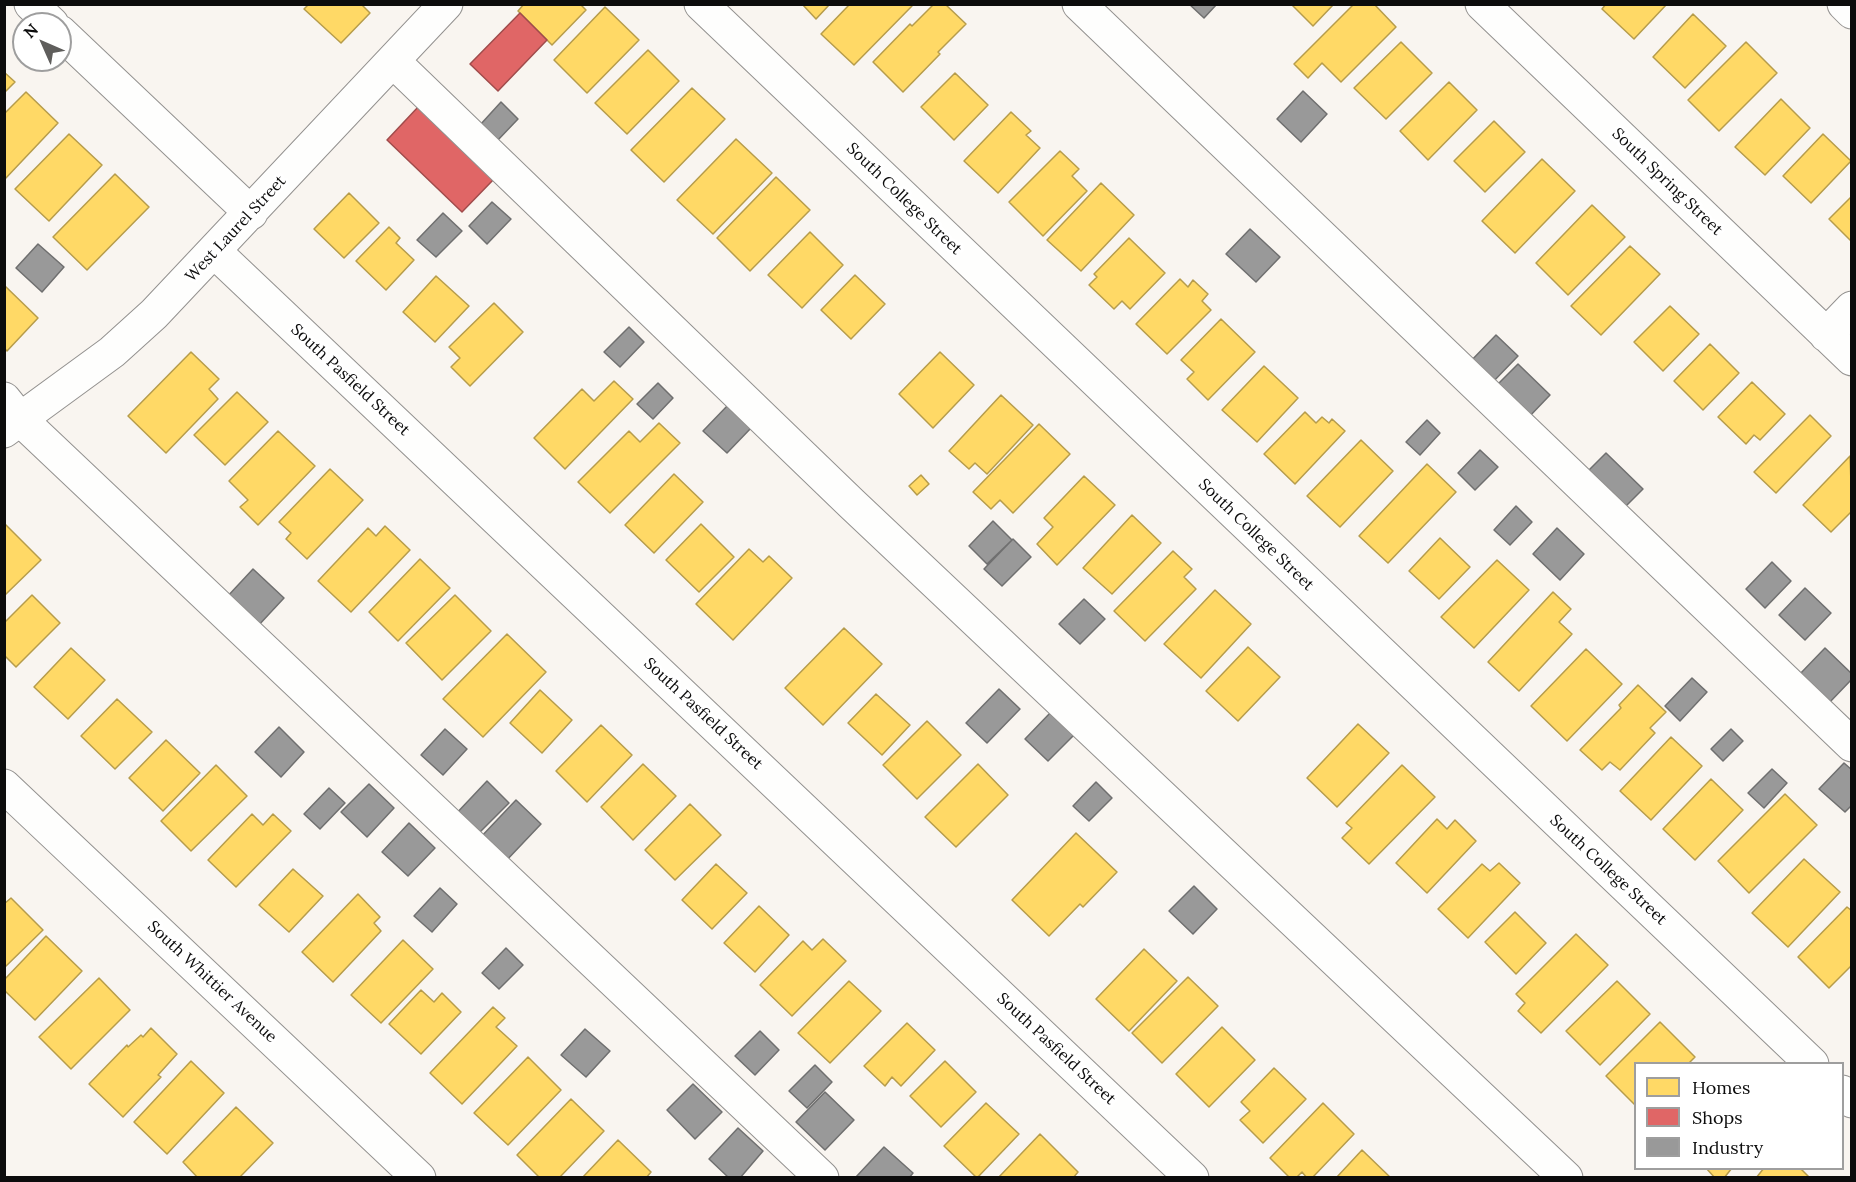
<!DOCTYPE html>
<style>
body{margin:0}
#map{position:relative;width:1856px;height:1182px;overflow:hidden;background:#f9f5f0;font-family:Lora,serif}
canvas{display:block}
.frame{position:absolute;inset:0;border:6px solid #0c0c0c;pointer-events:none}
.legend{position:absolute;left:1634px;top:1062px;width:210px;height:108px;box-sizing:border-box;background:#fff;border:2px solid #9e9e9e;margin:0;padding:8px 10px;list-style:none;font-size:18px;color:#0c0c0c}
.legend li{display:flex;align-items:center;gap:12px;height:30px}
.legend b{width:30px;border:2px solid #9e9e9e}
.north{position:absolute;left:12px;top:12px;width:60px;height:60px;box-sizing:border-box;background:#fff;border:2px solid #9e9e9e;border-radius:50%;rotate:315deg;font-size:16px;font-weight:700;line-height:24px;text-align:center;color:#0c0c0c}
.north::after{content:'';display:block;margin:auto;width:21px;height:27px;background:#5f5e5c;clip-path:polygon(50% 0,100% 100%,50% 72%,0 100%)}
</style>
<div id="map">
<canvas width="1856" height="1182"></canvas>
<div class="frame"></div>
<ul class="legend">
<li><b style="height:16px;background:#ffd966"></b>Homes</li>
<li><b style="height:16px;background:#e06666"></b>Shops</li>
<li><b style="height:16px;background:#999"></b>Industry</li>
</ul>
<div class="north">N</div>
</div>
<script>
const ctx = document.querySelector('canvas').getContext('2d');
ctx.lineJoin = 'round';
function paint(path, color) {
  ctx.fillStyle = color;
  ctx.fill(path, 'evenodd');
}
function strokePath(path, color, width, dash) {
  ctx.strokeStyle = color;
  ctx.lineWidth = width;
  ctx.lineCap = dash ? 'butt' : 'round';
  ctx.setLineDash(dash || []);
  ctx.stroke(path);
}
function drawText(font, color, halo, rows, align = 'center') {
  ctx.font = font + ' Lora,serif';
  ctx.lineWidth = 6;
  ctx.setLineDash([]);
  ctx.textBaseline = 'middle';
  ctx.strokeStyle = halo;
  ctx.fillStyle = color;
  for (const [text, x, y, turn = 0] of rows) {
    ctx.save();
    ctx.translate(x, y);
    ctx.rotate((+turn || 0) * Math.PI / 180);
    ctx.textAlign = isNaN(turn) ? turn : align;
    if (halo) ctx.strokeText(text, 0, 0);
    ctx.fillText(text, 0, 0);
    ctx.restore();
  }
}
const homes = new Path2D(`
 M309,4h52l9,9 -29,30 -37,-34z
 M524,4h56l6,6 -34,35 -34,-34z
 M802,4h28l-14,15z
 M850,4h60l2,2 -58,59 -33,-31z
 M934,4h11l21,20 -28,28 2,2 -37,38 -30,-30 37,-38 2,2z
 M1291,4h43l-21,22z
 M1354,4h20l22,23 -55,55 -19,-19 -14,15 -14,-14z
 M1606,4h61l-33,35 -32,-30z
 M605,7l34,33 -52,53 -33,-33z
 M1693,14l33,32 -41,42 -32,-31z
 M1401,42l31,31 -46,46 -32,-31z
 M1746,42l31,31 -58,58 -31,-31z
 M648,50l31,31 -52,53 -32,-31z
 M4,72l11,10 -11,11z
 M955,73l33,32 -34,35 -33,-33z
 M1449,82l28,28 -49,50 -28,-29z
 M692,88l33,31 -61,63 -33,-32z
 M26,92l32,31 -53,56 -1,-65z
 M1781,99l29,29 -45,47 -30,-28z
 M1011,112l20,19 -5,4 14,13 -42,45 -34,-32z
 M1494,121l31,31 -40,40 -31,-31z
 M69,134l33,31 -53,56 -34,-32z
 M1823,134l28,27 -40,42 -28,-27z
 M736,139l36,34 -59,61 -36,-34z
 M1060,151l19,18 -7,7 15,15 -44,45 -34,-34z
 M1542,159l33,32 -60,62 -33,-32z
 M115,174l34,33 -62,63 -34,-33z
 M776,177l34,33 -60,61 -33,-33z
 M1101,183l33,32 -53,56 -34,-31z
 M349,193l30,30 -35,35 -30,-29z
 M1852,196v46l-23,-23z
 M1592,205l33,32 -57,58 -32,-32z
 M389,227l11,11 -4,5 18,17 -28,30 -30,-29z
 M810,232l33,33 -41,43 -34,-33z
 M1129,238l36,35 -35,36 -8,-8 -8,8 -25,-24 8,-8 -3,-3z
 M1630,246l30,28 -59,61 -30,-29z
 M855,275l30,29 -34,35 -30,-29z
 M436,276l33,30 -34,36 -32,-30z
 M1180,279l8,8 5,-7 15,14 -6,7 9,9 -44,44 -31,-30z
 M4,285l34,33 -31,33 -3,-3z
 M494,303l29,29 -53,54 -19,-19 9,-9 -11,-11z
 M1670,306l29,28 -36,37 -29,-29z
 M1221,319l34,33 -47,48 -21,-21 7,-7 -13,-12z
 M1710,344l29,29 -36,37 -29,-29z
 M191,352l28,27 -10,10 9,10 -52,54 -38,-37z
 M940,352l34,33 -41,43 -34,-34z
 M1264,366l34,32 -41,44 -35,-32z
 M614,381l19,18 -68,70 -31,-31 48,-49 12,12z
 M1752,382l33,32 -25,26 -6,-5 -8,9 -28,-27z
 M237,392l31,30 -43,43 -31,-30z
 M1001,395l32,30 -46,49 -12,-11 -6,6 -20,-18z
 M1305,412l11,11 6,-6 7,6 3,-4 13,12 -50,53 -31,-30z
 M1810,415l21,21 -55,57 -22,-21z
 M659,423l21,20 -70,70 -32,-31 51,-51 11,11z
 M1039,424l31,30 -57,59 -13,-13 -9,9 -18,-17z
 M278,431l37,35 -57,59 -18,-18 8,-7 -19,-19z
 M1361,440l32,31 -53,56 -33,-31z
 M1850,456l2,55 -21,21 -28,-27z
 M1427,464l29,28 -68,71 -29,-27z
 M330,469l33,31 -56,59 -21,-20 5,-6 -12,-11z
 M674,474l29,28 -49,51 -29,-28z
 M921,475l8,9 -12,11 -8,-9z
 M1084,476l31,29 -58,60 -20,-21 16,-17 -9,-9z
 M1132,515l29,28 -49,51 -29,-26z
 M5,524l36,36 -37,36v-71z
 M701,524l33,33 -35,35 -33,-32z
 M385,526l25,24 -59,62 -33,-31 50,-53 8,8z
 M1440,538l30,29 -31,32 -30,-28z
 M749,549l14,13 6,-6 23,22 -59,62 -37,-36z
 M1173,551l19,18 -8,8 12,12 -51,52 -31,-30z
 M420,559l30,29 -52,53 -29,-29z
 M1497,560l32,30 -55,58 -33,-31z
 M1215,590l36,34 -50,54 -37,-34z
 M1553,592l18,17 -12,13 13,12 -53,57 -31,-29z
 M32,595l28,28 -44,44 -12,-12v-32z
 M455,595l36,36 -49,49 -36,-37z
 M844,628l38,36 -59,61 -38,-37z
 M507,634l39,38 -63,65 -40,-38z
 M1248,647l32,30 -42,44 -32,-30z
 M71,648l34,32 -37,39 -34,-32z
 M1586,649l36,35 -55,57 -36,-35z
 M1638,685l28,27 -16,16 5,5 -35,37 -10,-8 -8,8 -22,-20 41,-42 -2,-3z
 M540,690l32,30 -30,33 -32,-30z
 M876,694l34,31 -28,30 -34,-32z
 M117,699l35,33 -37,37 -34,-33z
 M927,721l34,34 -44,44 -34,-34z
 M1358,724l31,29 -52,54 -30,-29z
 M601,725l31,30 -45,47 -31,-31z
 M1671,737l31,29 -51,54 -31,-29z
 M166,740l34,33 -37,38 -34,-33z
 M643,764l33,32 -43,44 -32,-33z
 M978,764l30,31 -52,52 -31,-30z
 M216,765l31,31 -56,55 -30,-30z
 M1402,765l33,32 -66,67 -27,-26 10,-10 -6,-5z
 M1711,779l32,31 -48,50 -32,-31z
 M1785,794l32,31 -68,68 -31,-32z
 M690,804l31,31 -46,45 -30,-30z
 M252,814l11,11 10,-11 18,17 -55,56 -28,-27z
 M1437,819l10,10 8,-9 21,21 -49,52 -31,-30z
 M1076,833l41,39 -34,35 -3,-3 -31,32 -37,-36z
 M1804,859l36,33 -52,55 -36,-34z
 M1499,863l21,20 -52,55 -30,-29 44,-45 8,7z
 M716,864l31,29 -35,36 -30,-29z
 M293,869l30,27 -34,36 -30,-27z
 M358,894l22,23 -6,6 7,8 -48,51 -31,-30z
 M11,898l32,32 -39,38v-64z
 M759,906l30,29 -34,37 -31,-29z
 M1847,907l5,4v54l-23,23 -31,-31z
 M1515,912l31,31 -30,31 -31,-32z
 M1576,934l32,31 -67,68 -23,-22 7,-8 -9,-9z
 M46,936l36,35 -47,49 -31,-30v-10z
 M823,939l23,22 -54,55 -32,-31 43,-44 9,9z
 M403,940l30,29 -52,54 -30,-28z
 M1144,949l33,32 -48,50 -33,-32z
 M1188,977l30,29 -56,57 -30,-30z
 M99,978l31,32 -59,59 -32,-32z
 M849,981l32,30 -51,52 -32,-30z
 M1617,981l33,33 -50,51 -34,-34z
 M421,990l13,12 8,-9 19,19 -40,42 -32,-30z
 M493,1007l12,11 -9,9 21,19 -55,58 -32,-31z
 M1660,1022l35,35 -7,7h-52v42l-30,-30z
 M907,1023l28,27 -34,36 -9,-9 -7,9 -21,-20z
 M1222,1027l33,33 -46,47 -33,-33z
 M151,1028l26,26 -19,21 3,2 -38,40 -34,-33 38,-39 1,2 13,-12 2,2z
 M528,1057l33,33 -53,55 -34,-32z
 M191,1061l33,32 -57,61 -33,-32z
 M945,1061l31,31 -35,35 -31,-31z
 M1274,1068l32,31 -43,44 -23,-23 10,-9 -9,-9z
 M571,1099l33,32 -45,47h-19l-23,-23z
 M986,1103l33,31 -42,44 -33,-32z
 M1323,1103l31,31 -42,44h-5l-5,-6 -6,6h-6l-20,-20z
 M236,1107l37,36 -34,35h-41l-15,-16z
 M1040,1134l38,38 -5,6h-75z
 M618,1140l33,32 -5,6h-64z
 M1362,1150l29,28h-55z
 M1706,1168h26l-8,10h-9z
 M1764,1168h36l10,10h-54z`);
const shops = new Path2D(`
 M520,13l27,27 -49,51 -28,-27z
 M419,106l75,73 -32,33 -75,-72z`);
const industry = new Path2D(`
 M1189,4h28l-13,14z
 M1303,91l24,23 -26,28 -24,-23z
 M501,102l17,17 -21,22 -17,-16z
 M492,202l19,17 -24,25 -18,-18z
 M443,213l19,18 -26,26 -19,-17z
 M1250,229l30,28 -24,25 -30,-28z
 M38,244l26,23 -22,25 -26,-24z
 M629,327l15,15 -24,25 -16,-15z
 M1496,335l22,21 -29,30 -22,-21z
 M1518,364l32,31 -23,24 -33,-31z
 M658,383l15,15 -20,21 -16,-15z
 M729,404l23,23 -25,26 -24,-22z
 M1427,420l13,13 -20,22 -14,-13z
 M1480,450l18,17 -23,23 -17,-17z
 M1606,453l37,36 -24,24 -37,-36z
 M1516,506l16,16 -22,23 -16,-15z
 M993,521l19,19 -25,24 -18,-18z
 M1557,528l27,26 -24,26 -27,-26z
 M1013,539l18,18 -29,29 -18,-17z
 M1772,562l19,19 -26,27 -19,-19z
 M253,569l31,29 -27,29 -31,-29z
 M1805,588l26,25 -26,27 -26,-25z
 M1084,599l21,20 -25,25 -21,-20z
 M1825,648l27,26v5l-24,25 -30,-28z
 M1692,678l15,14 -27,29 -15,-15z
 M999,689l21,20 -33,34 -21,-20z
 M1051,712l24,22 -27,27 -23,-22z
 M279,727l25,25 -23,25 -26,-25z
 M445,729l22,20 -24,26 -22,-20z
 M1731,729l12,12 -20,20 -12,-12z
 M1844,763l8,7v35l-7,7 -26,-23z
 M1772,769l15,14 -23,25 -16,-15z
 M487,781l22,22 -35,35 -21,-21z
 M1096,782l16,16 -23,23 -16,-15z
 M369,784l25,24 -27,29 -26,-25z
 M329,788l16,15 -25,26 -16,-15z
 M516,800l25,24 -37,39 -25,-24z
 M409,823l26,25 -27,28 -26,-24z
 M1194,886l23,23 -24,25 -24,-23z
 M440,888l17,16 -25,28 -18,-16z
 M506,948l17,17 -24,24 -17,-16z
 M585,1029l25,22 -24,26 -25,-22z
 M760,1031l19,19 -24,25 -20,-19z
 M815,1065l17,17 -25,26 -18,-17z
 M693,1084l29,28 -27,27 -28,-29z
 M825,1092l29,28 -29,30 -29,-28z
 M738,1128l25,23 -23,27h-11l-20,-19z
 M884,1147l29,26 -4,5h-54z`);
const minor = new Path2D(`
 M31,4l21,20
 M701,4l1111,1060
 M1079,4l773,741
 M1482,4l370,355
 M1844,4l8,8
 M60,32l191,181
 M393,61l458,442 715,675
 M214,251l978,927
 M1826,335l26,-27
 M4,399l16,20 802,759
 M4,431l108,-79 42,-38 292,-310
 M4,786l415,392
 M1842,1092l10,9`);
const streetNames = [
 ["South Spring Street",1667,182,44],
 ["South College Street",904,199,44],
 ["West Laurel Street",236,229,-47],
 ["South Pasfield Street",350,380,43],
 ["South College Street",1256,535,44],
 ["South Pasfield Street",703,714,43],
 ["South College Street",1608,870,43],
 ["South Whittier Avenue",212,982,43],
 ["South Pasfield Street",1056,1049,43]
];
paint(homes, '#ffd966');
strokePath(homes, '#b69c4b', 1.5);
paint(shops, '#e06666');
strokePath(shops, '#a04b4b', 1.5);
paint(industry, '#999');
strokePath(industry, '#6f6f6f', 1.5);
strokePath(minor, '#93918f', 35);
strokePath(minor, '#fefefd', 33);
drawText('16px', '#0c0c0c', '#fff', streetNames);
</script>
